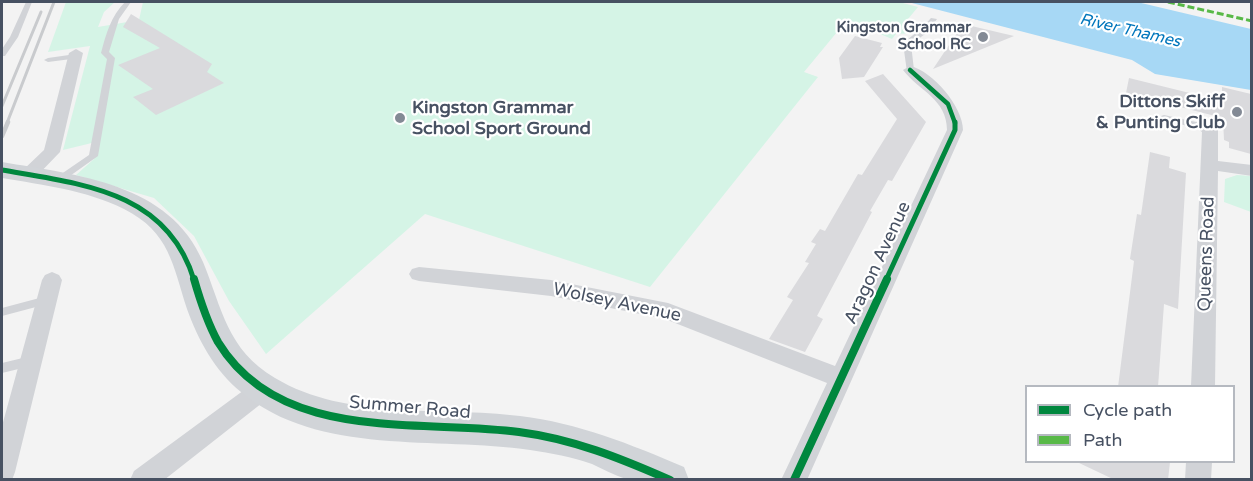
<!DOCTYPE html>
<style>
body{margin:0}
#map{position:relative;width:1253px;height:481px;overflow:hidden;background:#f3f3f3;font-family:"Varela Round",sans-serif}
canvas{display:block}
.frame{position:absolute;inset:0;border:3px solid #475162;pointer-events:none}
.legend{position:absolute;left:1025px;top:385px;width:210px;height:78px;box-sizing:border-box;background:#fff;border:2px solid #b5b9c0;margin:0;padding:8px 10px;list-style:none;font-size:18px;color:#475162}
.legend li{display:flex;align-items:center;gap:12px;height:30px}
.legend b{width:30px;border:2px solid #b5b9c0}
</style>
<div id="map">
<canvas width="1253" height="481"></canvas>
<div class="frame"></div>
<ul class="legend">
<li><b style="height:8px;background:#00873e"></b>Cycle path</li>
<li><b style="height:8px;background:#58b947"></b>Path</li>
</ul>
</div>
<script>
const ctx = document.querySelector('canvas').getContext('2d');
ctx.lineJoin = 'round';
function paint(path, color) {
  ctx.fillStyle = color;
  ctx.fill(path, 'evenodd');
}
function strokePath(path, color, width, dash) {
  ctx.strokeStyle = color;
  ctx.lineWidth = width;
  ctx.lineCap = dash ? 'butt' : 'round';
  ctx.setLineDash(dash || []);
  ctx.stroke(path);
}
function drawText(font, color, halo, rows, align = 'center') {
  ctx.font = font + ' "Varela Round",sans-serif';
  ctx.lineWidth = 4.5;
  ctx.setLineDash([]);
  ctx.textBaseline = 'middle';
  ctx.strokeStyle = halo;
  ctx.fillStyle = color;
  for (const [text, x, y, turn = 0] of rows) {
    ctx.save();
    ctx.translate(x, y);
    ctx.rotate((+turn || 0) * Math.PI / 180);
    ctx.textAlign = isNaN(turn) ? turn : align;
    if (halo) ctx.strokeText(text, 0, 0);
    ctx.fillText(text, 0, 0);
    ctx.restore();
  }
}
const green = new Path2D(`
 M66,2h49l-11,10 -6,15 41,-7 4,-18h756l19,5 -10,12 4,3v11l-16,1 -4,5 -45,-19 -43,52 14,5 -168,210 -225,-73 -159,140 -37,-53 -35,-65 -40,-38 -78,-23 18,-16 6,-18 -37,9 27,-104 -42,6z
 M1237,175l14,1v36l-27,-10 1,-23z`);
const water = new Path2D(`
 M908,2h229l114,27v61l-96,-16 -23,-14z`);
const building = new Path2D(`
 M131,14l81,50 -5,8 17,11 -68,32 -23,-18 20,-8 -35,-24 42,-17 -37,-21z
 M963,24l51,12 -81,33z
 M855,36l27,7 -2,4h3l-19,30 -22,2 -3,-21z
 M883,74l43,48 -34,59 -4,-1 -18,31 2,1 -55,104 6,3 -18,33 -36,-13 24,-39 -6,-3 22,-34 -4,-1 11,-18 -5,-2 9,-13 5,2 33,-57 4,1 35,-56 -32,-38z
 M1129,78l93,23v-14l29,7v60l-22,-6v-6l-5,-2 -1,-22 -74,-19v5l-24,-6z
 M1150,152l20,5 -1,11 17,5 -8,136 -14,-5 -6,83h-40l16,-126 -4,-2 7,-45 4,1z
 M1077,462h93l-2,18h-53z`);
const lane = new Path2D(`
 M26,2h6l-14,35 -13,19h-3v-7l8,-12z
 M125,2h6l-12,17 -10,33 6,6 -17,98 -38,27h-6l-2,-2 2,-2 35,-24 18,-96 -6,-6c5,-19 10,-37 24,-51z
 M931,18l6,1 -9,13 -17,12 3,26 -4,2h-3l-4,-29 19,-15z
 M76,54h3v4l-31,4 -4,-2 4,-2z
 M1164,115l41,9 1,2 -4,3 -41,-9v-4z
 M47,296l4,1 2,3 -2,3 -49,13v-8z
 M31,356l4,1 2,4 -2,4 -33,8v-10z`);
const street = new Path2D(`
 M76,49l7,4 -23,99 -26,27h-12l-3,-4 3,-4 22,-21 25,-97z
 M910,66c23,5 53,41 53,64l-156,350h-26l46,-97 -162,-64 -114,-23 -132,-15 -7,-2 -3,-5 3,-5 7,-2 132,13 117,23 167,63 112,-236c0,-31 -28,-39 -44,-60z
 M1202,121l16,9v31l34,4v11l-34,-5 -3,215h-24l11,-254 -8,-6z
 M52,272l7,3 3,5 -47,192 -3,8h-10v-54l40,-146 3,-5z
 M263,379l8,3 4,7 -4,7 -107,84h-34l4,-9 121,-89z
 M1186,462h26l-1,18h-26z`);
const secondary = new Path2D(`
 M2,162c75,13 168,21 201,100 19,46 24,88 72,116 72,43 165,28 245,38 58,7 110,28 164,51l5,13c-19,0 -45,1 -63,-1 -12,-4 -23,-10 -34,-15 -20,-7 -41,-11 -62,-14 -93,-14 -211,7 -289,-58 -26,-21 -43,-52 -54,-83 -14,-43 -17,-77 -63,-100 -38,-19 -81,-24 -122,-31z`);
const railFar1 = new Path2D(`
 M2,106l39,-94
 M7,123l47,-121`);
const rail = new Path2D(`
 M2,136l6,-14`);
const quiet = new Path2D(`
 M1168,2l84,19`);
const cyclewayFar2 = new Path2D(`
 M910,70l38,34 7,19`);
const cyclewayFar1 = new Path2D(`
 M2,170c80,14 165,21 192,110
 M886,280l69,-150v-8`);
const cycleway = new Path2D(`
 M194,279c6,21 13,43 24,63 62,102 201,77 301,90 54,7 101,26 151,48
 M794,480l93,-201`);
const markers = [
 [983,37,6,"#838a95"],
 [1237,112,6,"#838a95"],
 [400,118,6,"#838a95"]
];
const farPoinames = [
 ["Kingston Grammar",971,28],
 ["School RC",971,45]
];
const farWaternames = [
 ["River Thames",1130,31,13]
];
const poiNames = [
 ["Dittons Skiff",1225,102],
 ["& Punting Club",1225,123],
 ["Kingston Grammar",412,108,"left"],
 ["School Sport Ground",412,129,"left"]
];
const streetNames = [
 ["Queens Road",1207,254,-88],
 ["Aragon Avenue",878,263,-65],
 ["Wolsey Avenue",617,303,12],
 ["Summer Road",410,408,5]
];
paint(green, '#d5f4e6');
paint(water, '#a7d8f5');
paint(building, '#dadadd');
paint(lane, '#d1d3d7');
paint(street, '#d1d3d7');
paint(secondary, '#d1d4d8');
strokePath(railFar1, '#c9cbce', 3);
strokePath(rail, '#c9cbce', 4.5);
strokePath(quiet, '#58b947', 3, [7, 3]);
strokePath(cyclewayFar2, '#00873e', 4.5);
strokePath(cyclewayFar1, '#00873e', 5);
strokePath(cycleway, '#00873e', 8);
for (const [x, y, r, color] of markers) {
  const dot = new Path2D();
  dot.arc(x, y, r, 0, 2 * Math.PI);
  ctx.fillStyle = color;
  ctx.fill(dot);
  strokePath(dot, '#fff', 2);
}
drawText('bold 15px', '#475162', '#fff', farPoinames, 'right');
drawText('italic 16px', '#0076bc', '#fff', farWaternames);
drawText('bold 18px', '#475162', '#fff', poiNames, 'right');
drawText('18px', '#475162', '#fff', streetNames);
</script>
